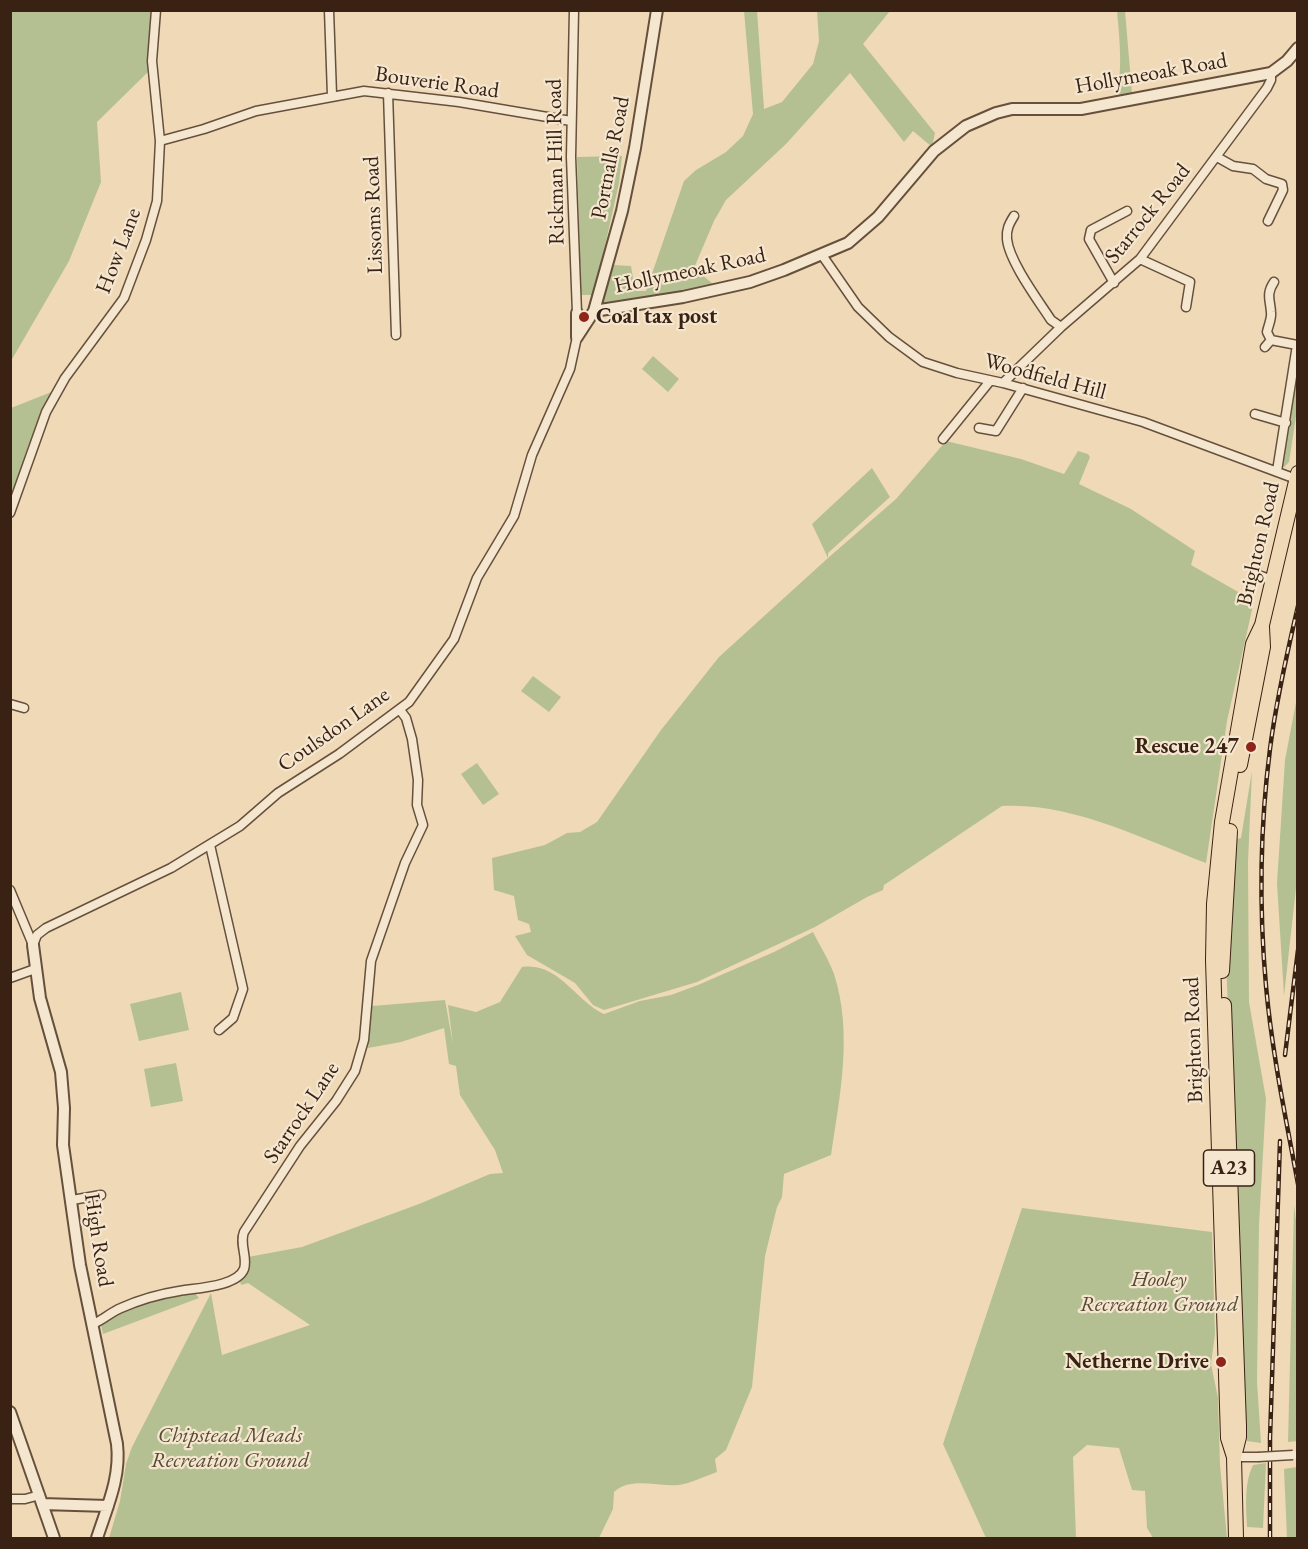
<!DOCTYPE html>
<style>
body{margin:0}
#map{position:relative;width:1308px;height:1549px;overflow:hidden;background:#efd9b7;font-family:"EB Garamond",serif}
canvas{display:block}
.frame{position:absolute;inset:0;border:12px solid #392213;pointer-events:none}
</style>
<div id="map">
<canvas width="1308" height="1549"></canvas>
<div class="frame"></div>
</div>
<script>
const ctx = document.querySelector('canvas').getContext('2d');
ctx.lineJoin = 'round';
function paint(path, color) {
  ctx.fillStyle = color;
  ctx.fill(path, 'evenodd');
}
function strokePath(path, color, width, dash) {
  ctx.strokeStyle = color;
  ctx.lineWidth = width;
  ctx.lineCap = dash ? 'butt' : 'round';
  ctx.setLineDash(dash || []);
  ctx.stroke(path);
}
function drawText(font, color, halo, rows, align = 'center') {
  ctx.font = font + ' "EB Garamond",serif';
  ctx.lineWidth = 4.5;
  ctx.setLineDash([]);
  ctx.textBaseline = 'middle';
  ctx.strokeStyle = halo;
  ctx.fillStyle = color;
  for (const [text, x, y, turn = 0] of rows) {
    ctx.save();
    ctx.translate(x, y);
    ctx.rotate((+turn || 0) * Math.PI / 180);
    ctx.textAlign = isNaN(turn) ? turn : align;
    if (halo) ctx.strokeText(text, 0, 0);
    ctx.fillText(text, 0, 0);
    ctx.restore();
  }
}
const green = new Path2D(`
 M11,11h139l2,50 -3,10 -52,51 4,60 -32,79 -58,100z
 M744,11h13l7,98 18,-7 31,-38 6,-23 -2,-30h73l-27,33 72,89 -3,14 -19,-16 -9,11 -54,-69 -64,71 -60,56 -12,21 -20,47 19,16 -32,9 -81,13 14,-41 17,1 4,25h11l38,-110 12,-11 30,-18 17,-16 10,-22z
 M1117,11h8l7,82 -17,3c9,-19 4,-63 2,-85z
 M622,156l-3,27 -25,112h-13l-4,-138z
 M1297,351v59l-8,52 -5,5 -3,-1z
 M653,356l26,23 -11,13 -26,-23z
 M59,389l-31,57 -17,59v-97z
 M946,441l75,18 43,15 14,-23 10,3 2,3 -11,27 52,25 64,42 -4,14 63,36 -27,120 -21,142c-63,-24 -135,-61 -204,-57l-118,79 -1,5 -16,7 -52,30 -118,55 -93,28 -11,-5 -18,-22 -48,-28 -12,-19 16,-4 -2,-8 -11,-4 -4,-24 -20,-6 -2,-32 53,-13 22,-12 13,-1 17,-10 64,-92 58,-73 109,-99 -16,-34 60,-56 18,29 -62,56v5l68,-59z
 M533,676l28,21 -12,15 -28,-21z
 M1297,697l1,173 -14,126 -7,-113 8,-123z
 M477,763l22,31 -16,11 -22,-31z
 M1252,771l-4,91 1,140 17,97 -7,126 -2,157 4,61 -14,-2 -21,-479 7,-122 8,-2z
 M813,932c7,14 16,28 21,42 19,59 6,121 -3,181l-47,19 -2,23 -5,10 -12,49 -13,131 -26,63 -11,9 2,13c-12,4 -25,11 -38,13 -20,2 -49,-9 -65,7l-1,17 -14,29h-490l11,-37 6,-37 6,-17 79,-154 11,62 88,-30 -62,-42 -7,2 -1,-5 7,-7 1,-16 54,-10 117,-43 71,-30 13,-1 -8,-23 -35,-55 -4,-29 -7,-2 -5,-36 -43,14 -33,6 4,-42 73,-6 8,44 -5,-39 28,7 24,-10 22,-35c37,-5 53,34 82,47l36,-13 31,-6 27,-10 76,-33z
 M181,992l8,38 -50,11 -9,-37z
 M176,1063l7,38 -32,6 -7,-38z
 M1294,1205l4,31v205l-10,1z
 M1022,1208l190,24 3,102 -4,30 7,34 2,67 7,73h-74l-6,-10 -2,-37 -13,-1 -13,-42 -32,-3 -14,12 3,81h-90l-43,-94z
 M194,1292l5,6 -96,36c0,-1 -2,-8 -2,-9 3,-16 78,-31 93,-33z
 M1266,1463l-3,65 -16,-1c-1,-21 -3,-44 6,-62z
 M1297,1467v71h-10l-3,-69z`);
const minor = new Path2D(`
 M329,10l3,85
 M574,10l-3,147 6,156
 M388,93l8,242
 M160,141l44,-12 52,-18 108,-20 95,11 112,19
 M1217,157l16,9 20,3 13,10 16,5 1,6 -15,31
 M1014,216c-5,8 -8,14 -7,23 2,22 31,61 44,81l10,7
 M822,255l36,52 31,30 34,25 34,11 46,10 140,39 153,57
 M1140,259l50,23 -4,25
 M1274,282c-8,12 -4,17 -3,30 1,7 -3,14 -4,20l4,8 26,5 -20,126
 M1114,283l-25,-44 2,-9 36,-19
 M1265,347l6,-7
 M1003,383l58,-56 79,-68 127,-171 4,-8v-7
 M1255,414l31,9
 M979,428l17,3 27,-43
 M943,439l47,-58
 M10,513l36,-101 19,-34 59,-80 22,-58 11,-39 3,-60 -8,-80 4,-51
 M1258,555l-3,19 18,6
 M10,704l14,4
 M210,845l33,144 -10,29 -14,12
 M10,890l23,55
 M33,945l4,-10 9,-7 125,-60 69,-42 38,-33 61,-39 70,-52 45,-63 23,-61 37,-62 18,-61 38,-86 7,-32
 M10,978l25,-9
 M72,1200l29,-5
 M93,1324c10,-4 18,-12 28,-16 18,-8 39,-14 58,-17 16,-3 58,-4 65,-22 4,-12 -5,-25 0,-37l56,-86 36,-45 19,-30 9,-31 7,-79 34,-98 18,-38 -6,-20 1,-25 -6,-41 -6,-21 -6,-8
 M1234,1457h24
 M10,1499h15l15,-4`);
const tertiary = new Path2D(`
 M594,311l89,-14 67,-15 34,-12 64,-27 30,-26 56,-66 32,-25 30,-13 16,-4h69l190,-36 16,-12 11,-13
 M577,313v24
 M577,337l17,-26 28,-100 13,-63 22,-138
 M33,945l7,53 21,74 3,36 -1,37 17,120 37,179c4,33 -10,63 -20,94
 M10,1412l44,126
 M42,1504l66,2`);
const trunk = new Path2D(`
 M1240,765l23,-118 -1,-20
 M1222,971l8,-140
 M1224,1005l15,421v11l-5,20 2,81
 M1234,1457l-6,-19 -15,-478 1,-56 8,-82 31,-178 9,-19 36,-152`);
const rail = new Path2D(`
 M1298,606c-11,47 -22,95 -28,143 -10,78 -11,159 -4,237 6,67 20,133 32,198
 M1285,1055l13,-105
 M1270,1538v-100l10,-297`);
const minorBridge = new Path2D(`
 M1258,1457l35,-2`);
const markers = [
 [584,317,6,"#8f2418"],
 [1251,747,6,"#8f2418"],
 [1221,1362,6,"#8f2418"]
];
const shields = [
 [1229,1168,51]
];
const shieldNames = [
 ["A23",1229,1168]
];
const streetNames = [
 ["Hollymeoak Road",1151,74,-10],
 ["Bouverie Road",437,83,8],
 ["Portnalls Road",611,158,-79],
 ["Rickman Hill Road",556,162,-91],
 ["Starrock Road",1148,214,-51],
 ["Lissoms Road",374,215,-92],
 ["How Lane",119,251,-69],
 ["Hollymeoak Road",690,271,-12],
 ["Woodfield Hill",1045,377,15],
 ["Brighton Road",1259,544,-77],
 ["Coulsdon Lane",334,730,-35],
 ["Brighton Road",1194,1040,-92],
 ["Starrock Lane",302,1113,-56],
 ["High Road",98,1240,81]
];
const poiNames = [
 ["Coal tax post",596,317,"left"],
 ["Rescue 247",1239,747],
 ["Netherne Drive",1209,1362]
];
const parkNames = [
 ["Hooley",1159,1280],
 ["Recreation Ground",1159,1305],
 ["Chipstead Meads",230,1436],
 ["Recreation Ground",230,1461]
];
paint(green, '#b5c092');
strokePath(minor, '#66503c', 11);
strokePath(tertiary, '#66503c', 14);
strokePath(trunk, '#392213', 16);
strokePath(minor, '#f5e6d0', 8);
strokePath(tertiary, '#f5e6d0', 10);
strokePath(trunk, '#efd9b7', 14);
strokePath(rail, '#392213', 4.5);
strokePath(rail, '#f5e6d0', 2, [7]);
strokePath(minorBridge, '#66503c', 11, []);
strokePath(minorBridge, '#f5e6d0', 8);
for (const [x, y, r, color] of markers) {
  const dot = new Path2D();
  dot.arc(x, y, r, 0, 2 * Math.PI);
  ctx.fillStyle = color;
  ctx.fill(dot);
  strokePath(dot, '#f5e6d0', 2);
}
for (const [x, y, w] of shields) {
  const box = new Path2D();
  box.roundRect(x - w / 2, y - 18, w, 36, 4.5);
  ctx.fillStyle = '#f5e6d0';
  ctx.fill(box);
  strokePath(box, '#392213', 1.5);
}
drawText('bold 21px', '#392213', null, shieldNames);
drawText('22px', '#392213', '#f5e6d0', streetNames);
drawText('bold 22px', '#392213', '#f5e6d0', poiNames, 'right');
drawText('italic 22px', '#584a33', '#f5e6d0', parkNames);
</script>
